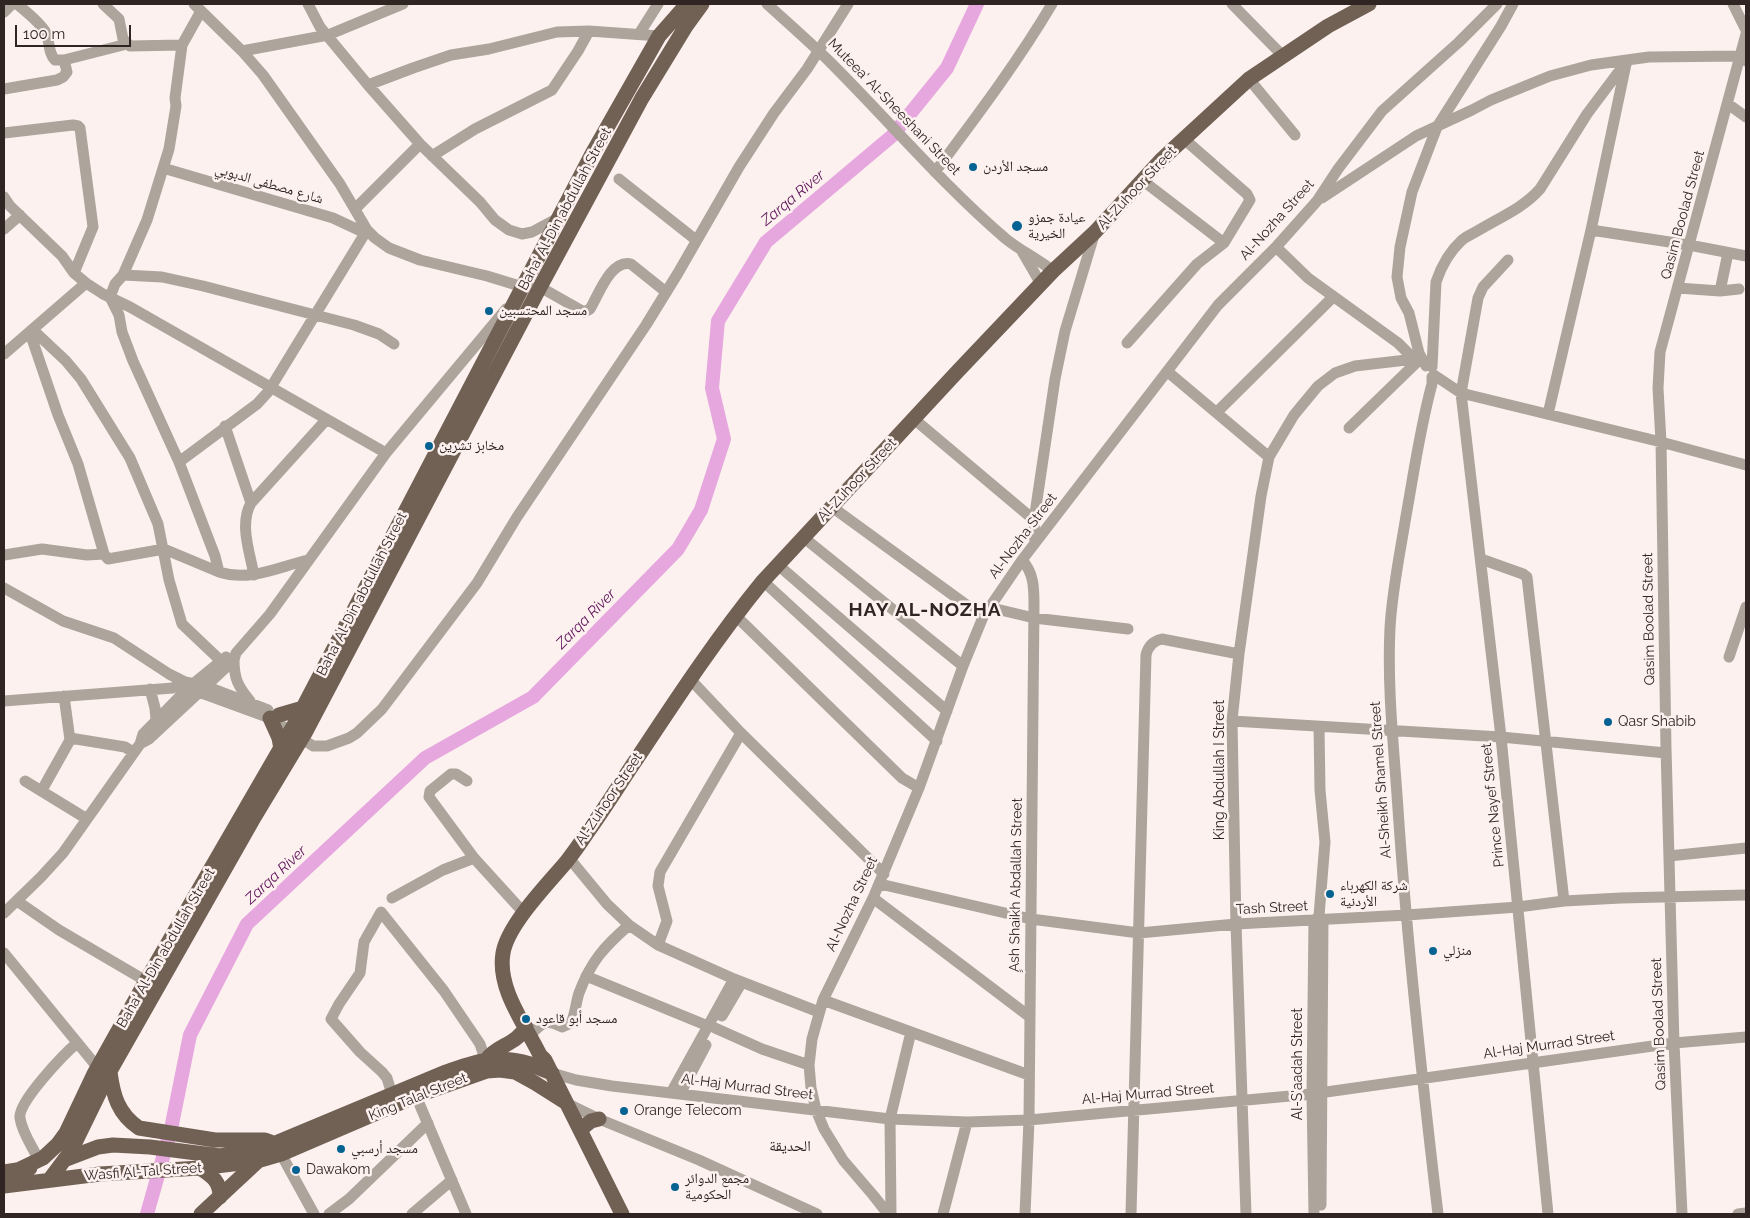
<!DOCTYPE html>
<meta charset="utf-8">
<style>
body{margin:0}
#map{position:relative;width:1750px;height:1218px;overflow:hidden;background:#fdf1ef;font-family:Raleway,sans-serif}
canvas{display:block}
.frame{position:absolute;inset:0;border:5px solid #302523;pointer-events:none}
.scale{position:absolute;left:15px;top:25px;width:116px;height:22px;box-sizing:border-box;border:2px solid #302523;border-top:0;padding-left:6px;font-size:15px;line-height:18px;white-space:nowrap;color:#302523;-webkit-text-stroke:4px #fdf1ef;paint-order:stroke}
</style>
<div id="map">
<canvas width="1750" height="1218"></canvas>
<div class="frame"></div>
<div class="scale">100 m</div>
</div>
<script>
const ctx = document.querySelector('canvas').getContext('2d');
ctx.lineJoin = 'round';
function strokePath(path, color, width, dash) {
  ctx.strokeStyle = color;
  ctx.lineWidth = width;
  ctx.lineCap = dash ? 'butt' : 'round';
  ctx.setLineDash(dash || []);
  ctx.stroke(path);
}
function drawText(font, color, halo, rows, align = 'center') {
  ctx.font = font + ' Raleway,"Noto Naskh Arabic",sans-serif';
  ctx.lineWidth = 5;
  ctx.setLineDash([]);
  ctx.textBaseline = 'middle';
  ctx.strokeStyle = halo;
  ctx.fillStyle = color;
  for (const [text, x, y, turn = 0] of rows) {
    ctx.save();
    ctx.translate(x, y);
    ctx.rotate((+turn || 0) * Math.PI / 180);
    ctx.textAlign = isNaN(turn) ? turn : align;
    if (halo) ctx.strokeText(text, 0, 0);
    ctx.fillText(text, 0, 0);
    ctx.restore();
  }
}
const river = new Path2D(`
 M147,1214l24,-85 19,-94 57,-111 178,-166 108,-61 145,-148 23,-39 23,-71 -12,-51 6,-67 48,-79 126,-106 55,-68 30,-64`);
const minor = new Path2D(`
 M17,4c9,8 23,18 29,29 4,9 2,20 9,27h9l63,-16
 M103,4l16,15 4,20 7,7 52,-1
 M194,4l48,47 21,24 77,109 27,46 8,8 14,10 31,12 67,16 36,11
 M308,4l12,23 48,58 52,59 60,58 15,18 14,10 13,4 10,-2 28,-15
 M767,4c21,19 44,39 64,59 59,59 112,122 175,176 15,12 32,20 47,32
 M1232,4l51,52
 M1733,4l13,26
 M201,11l-19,34 -7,53 1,8 -7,43 -22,71 -24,55 -8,9 -5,13 9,18 3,17 11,29 46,101 36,94 4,16c31,10 59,-5 89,-12
 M4,12l8,-8
 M639,34l19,-30
 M242,51l86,-16 75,-31
 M1249,79l46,56
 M368,85l45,-17 38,-13 38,-6 68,-17 32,-1 70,5
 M4,89l53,-9 6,-3 4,-5 -3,-12
 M1728,104l18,13
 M4,133l69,-8 5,1 2,2 13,99 -19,46
 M432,156l43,-27 77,-39 26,-39 11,-20
 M163,168l170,50 32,15
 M935,172c41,-55 82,-109 117,-168
 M619,179l77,61
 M1142,180l82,63
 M4,197l6,9 52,50 12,17 12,10 17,11 27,13 256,146
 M1322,198l94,-62 56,-26 19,-10 59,-24 41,-11 36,-5 22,-3 90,-1 7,5
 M355,209l65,-65
 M4,229l16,-14
 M1591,230l98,15 57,11
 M1276,247l32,31 90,65 19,19
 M1023,253l18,31
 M1508,260l-25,27 -5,11 -17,95 40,344 47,477
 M123,275l39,2 41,9 151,39 25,9 15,10
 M540,287l44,25 6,-3c9,-15 21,-50 41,-45l35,28
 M1678,288l42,3 19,-2
 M1720,291l8,-38
 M33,330l33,31 15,18 49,79 28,66 11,56 13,44 39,37
 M1127,343l70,-79 27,-21 26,-43 -3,-6 -63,-55
 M4,354l82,-71
 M1426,366l-7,-13 -10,-40 -8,-15 -4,-21 3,-30 12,-55 25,-65 64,-101 12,-22
 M1432,367l4,-85c5,-15 14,-31 26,-42 5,-4 12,-7 17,-10 22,-13 44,-22 61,-41l47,-75 30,-40 9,-9
 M1168,372l101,85
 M1434,375l27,18 200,49 85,23
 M1432,377v7c-12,44 -18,88 -26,132 -6,37 -14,75 -16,112 -3,60 4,121 8,181 9,135 24,270 40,405
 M1217,412l116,-115
 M1548,414l43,-184 35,-166
 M914,419l120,101
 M225,426l26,77
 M1349,428l68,-66
 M179,462l78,-58 11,-12 99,-162
 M832,507l151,110
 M803,537l160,129
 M1035,543l-1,-23 21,-141 10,-48 30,-99
 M104,554l4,5 56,-10 55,23
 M4,555l38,-6 45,6 17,-1 -26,-90 -20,-49 -28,-82
 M1481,559l42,15 4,3 37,324
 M1022,560c12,13 12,28 12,45l-5,515 -4,94
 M778,565l169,146
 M254,575c-4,-22 -15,-51 -3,-72l75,-83
 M763,581l174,160
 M4,588l59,33 51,17 55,36 16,8 20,4 63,24
 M988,607l46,11 94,11
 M735,615l167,163 17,10
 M1729,657l17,-50
 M234,660c0,19 4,26 16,41
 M690,679l51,54 143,141
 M185,682l3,6 82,30 43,28h14l22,-8 8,-5 25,-24 95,-126 40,-66 129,-192 32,-52 61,-106 35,-54 33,-44 41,-65
 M150,689l5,19 1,12
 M4,701l169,-13 9,-7
 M1232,721l269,16 165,16
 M70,738l55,9 8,5
 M140,744l9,-5 85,-79 2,-7 34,-39 116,-161 120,-144
 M25,781l62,38
 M467,781l-11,-7h-5l-21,17 -1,6 45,61 50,55
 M42,790l28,-50 -6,-44
 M1669,856l77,-8
 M569,858l38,46 22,21 29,20 76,34 85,33
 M880,884l151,35 108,14 97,-9 171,-9 111,-8 46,-6 57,-3 125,-3
 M392,898l51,-28 31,-12
 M873,898l157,119
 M17,901l42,29 87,51
 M4,913l37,-36 22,-24 77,-109 3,-10 45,-46 38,-31
 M1319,916l4,4 -2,285
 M658,945l9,-24 -9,-35 2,-14 81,-139
 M4,953l94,115
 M586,976l122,50
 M823,1000l206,75
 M722,1016l20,-34
 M715,1028l47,21 47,16
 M530,1035c13,-12 15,-17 32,-8l9,-4c4,-8 5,-21 8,-30 12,-32 25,-46 50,-68
 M552,1073l24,7 36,6 278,33 77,3 62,-2 283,-26 362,-51 72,-6
 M671,1093l63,-114
 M680,1094l26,-49
 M391,1095l-1,-7 -3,-10 -5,-6 -22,-20 -29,-33 8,-15 21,-31 4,-31 17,-30 63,79 36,53 5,15
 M416,1096l50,118
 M566,1103l33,16 100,41 118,54
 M281,1154l33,60
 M39,1161c-6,-14 -17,-28 -19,-43 -3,-15 44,-64 57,-75
 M329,1214l20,-15 79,-76
 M412,1214l40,-34
 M888,1214l-15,-19 -30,-35 -19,-31 -8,-19 -5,-22 -2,-23 3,-26 11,-39 50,-102 46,-110 44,-122 20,-49 39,-57 196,-255 58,-58 41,-46 21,-32 44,-58 77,-69 38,-38
 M891,1214l-1,-95 21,-87
 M943,1214l24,-92
 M1131,1214l15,-559c2,-9 7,-14 16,-16l77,15
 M1246,1214l-10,-290 -4,-203 7,-67 22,-158 8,-39 25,-42 24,-29 17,-13 20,-7 60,-7
 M1314,1214l-2,-120 2,-173 5,-5 6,-74 -5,-52 -1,-63
 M1682,1214l-8,-171 -8,-295 -5,-306 -3,-54 2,-36 86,-318
 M1738,1214l8,-1`);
const major = new Path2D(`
 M279,715l24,-7
 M270,718l9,20 2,11
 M487,1059c10,-14 29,-14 39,-32
 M110,1072c3,23 8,42 29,56l76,12h50l8,3
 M580,1130l11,-9 8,-2
 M64,1160l34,-13 15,-2 37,2 70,9 39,-6 187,-78c30,-11 52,-18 84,-8 7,3 14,6 22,9
 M200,1168c12,8 20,13 20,29
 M20,1169l23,-11 15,-14 8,-11 28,-59 52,-93 148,-256 298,-571 67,-118 28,-32
 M4,1172l26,-4
 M50,1179l21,-28 39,-80 142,-250 53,-88 235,-446 102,-189 44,-72 16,-22
 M4,1186l96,-12 100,-6 57,-7 24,-7 135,-58 71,-25 13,-1 15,2 20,11 30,19
 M201,1214l57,-53
 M622,1214l-77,-154 -5,-5c-15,-31 -43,-66 -37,-102 5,-29 45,-69 64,-92 7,-9 14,-19 20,-28 19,-26 35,-53 53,-79 39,-59 78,-118 123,-173l194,-209 96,-101 42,-39 66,-72 88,-81 79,-53 41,-22`);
const markers = [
 [973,167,5,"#056393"],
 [1017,226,6,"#056393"],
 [489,311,5,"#056393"],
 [429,446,5,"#056393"],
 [1608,722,5,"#056393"],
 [1330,894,5,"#056393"],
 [1433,951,5,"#056393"],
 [526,1019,5,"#056393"],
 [624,1111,5,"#056393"],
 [341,1149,5,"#056393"],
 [296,1170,5,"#056393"],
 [675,1187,5,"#056393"]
];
const streetNames = [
 ["Muteea' Al-Sheeshani Street",894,107,46],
 ["شارع مصطفى الدبوبي",269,184,16],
 ["Al-Zuhoor Street",1137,188,-47],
 ["Baha' Al-Din abdullah Street",565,209,-62],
 ["Qasim Boolad Street",1683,215,-75],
 ["Al-Nozha Street",1277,220,-48],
 ["Al-Zuhoor Street",857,480,-47],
 ["Al-Nozha Street",1023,536,-53],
 ["Baha' Al-Din abdullah Street",362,594,-63],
 ["Qasim Boolad Street",1649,619,-91],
 ["King Abdullah I Street",1220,770,-90],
 ["Al-Sheikh Shamel Street",1381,780,-94],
 ["Al-Zuhoor Street",609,799,-56],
 ["Prince Nayef Street",1493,805,-96],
 ["ِِAsh Shaikh Abdallah Street",1016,885,-89],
 ["Al-Nozha Street",852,904,-65],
 ["Tash Street",1272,908,-3],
 ["Baha' Al-Din abdullah Street",166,948,-60],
 ["Qasim Boolad Street",1659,1024,-92],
 ["Al-Haj Murrad Street",1549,1045,-8],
 ["Al-S'aadah Street",1298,1064,-90],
 ["Al-Haj Murrad Street",747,1087,7],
 ["Al-Haj Murrad Street",1148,1094,-5],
 ["King Talal Street",418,1097,-22],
 ["Wasfi Al-Tal Street",143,1172,-4]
];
const poiNames = [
 ["مسجد الأردن",983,167],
 ["عيادة جمزو",1028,218],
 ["الخيرية",1028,234],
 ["مسجد المحتسبين",499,311],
 ["مخابز تشرين",439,446],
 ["Qasr Shabib",1618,722],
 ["شركة الكهرباء",1340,886],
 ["الأردنية",1340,902],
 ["منزلي",1443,951],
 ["مسجد أبو قاعود",536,1019],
 ["Orange Telecom",634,1111],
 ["مسجد أرسبي",351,1149],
 ["Dawakom",306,1170],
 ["مجمع الدوائر",685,1179],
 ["الحكومية",685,1195]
];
const waterNames = [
 ["Zarqa River",793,198,-40],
 ["Zarqa River",586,619,-45],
 ["Zarqa River",276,875,-43]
];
const neighbourhoodNames = [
 ["الحديقة",790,1146]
];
const districtNames = [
 ["HAY AL-NOZHA",925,610]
];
strokePath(river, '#e6a7df', 14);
strokePath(minor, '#ada49c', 11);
strokePath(major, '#716155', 15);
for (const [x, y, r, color] of markers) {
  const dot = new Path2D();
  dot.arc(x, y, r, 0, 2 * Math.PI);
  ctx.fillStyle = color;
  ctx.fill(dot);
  strokePath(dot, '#fdf1ef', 2);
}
drawText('14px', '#302523', '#fdf1ef', streetNames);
drawText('14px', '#302523', '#fdf1ef', poiNames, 'left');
drawText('italic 15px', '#5d1359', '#fdf1ef', waterNames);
drawText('15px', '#302523', '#fdf1ef', neighbourhoodNames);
ctx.letterSpacing = '1px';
drawText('bold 19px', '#302523', '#fdf1ef', districtNames);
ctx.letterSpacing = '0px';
</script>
